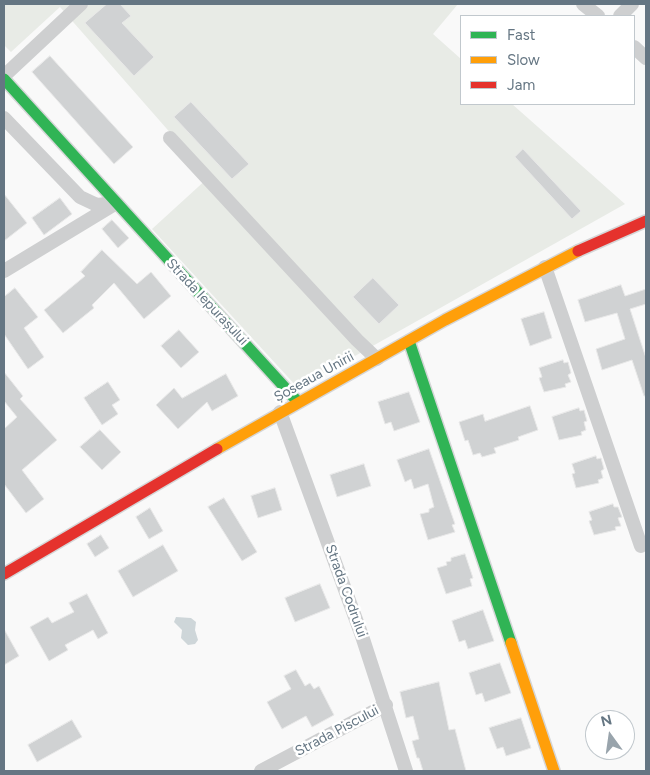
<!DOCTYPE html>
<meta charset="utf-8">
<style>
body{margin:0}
#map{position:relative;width:650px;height:775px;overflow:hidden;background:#f9f9f9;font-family:Figtree,sans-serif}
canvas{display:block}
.frame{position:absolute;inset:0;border:5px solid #657683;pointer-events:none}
.legend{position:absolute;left:460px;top:15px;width:175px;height:90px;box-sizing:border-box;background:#fff;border:1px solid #c1c8cd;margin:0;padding:6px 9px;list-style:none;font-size:15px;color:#657683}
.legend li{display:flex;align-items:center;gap:10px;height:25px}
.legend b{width:25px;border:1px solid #c1c8cd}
.north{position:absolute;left:585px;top:710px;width:50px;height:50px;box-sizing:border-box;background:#fff;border:1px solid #c1c8cd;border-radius:50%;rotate:346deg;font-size:14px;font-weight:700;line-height:20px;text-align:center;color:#657683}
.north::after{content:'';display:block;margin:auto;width:18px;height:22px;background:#99a4ac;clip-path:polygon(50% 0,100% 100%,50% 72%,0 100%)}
</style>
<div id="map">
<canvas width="650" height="775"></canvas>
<div class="frame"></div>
<ul class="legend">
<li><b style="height:6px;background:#30b455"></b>Fast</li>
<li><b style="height:6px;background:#ff9f0a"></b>Slow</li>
<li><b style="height:6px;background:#e5322d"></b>Jam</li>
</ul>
<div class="north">N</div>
</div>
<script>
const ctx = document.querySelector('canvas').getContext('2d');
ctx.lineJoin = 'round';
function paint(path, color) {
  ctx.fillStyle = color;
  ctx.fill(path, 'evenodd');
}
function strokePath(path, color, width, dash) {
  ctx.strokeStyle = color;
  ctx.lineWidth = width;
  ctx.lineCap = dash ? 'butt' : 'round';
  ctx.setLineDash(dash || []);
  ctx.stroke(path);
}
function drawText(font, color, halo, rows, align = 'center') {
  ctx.font = font + ' Figtree,sans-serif';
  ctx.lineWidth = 5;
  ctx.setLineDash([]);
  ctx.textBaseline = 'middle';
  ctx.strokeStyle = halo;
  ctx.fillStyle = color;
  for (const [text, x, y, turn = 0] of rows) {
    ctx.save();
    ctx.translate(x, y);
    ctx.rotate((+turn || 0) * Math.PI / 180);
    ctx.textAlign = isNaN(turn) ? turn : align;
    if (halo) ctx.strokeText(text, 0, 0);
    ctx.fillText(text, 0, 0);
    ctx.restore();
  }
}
const green = new Path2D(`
 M4,4h454l-25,30 28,25v45h51l113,100 -327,184 -146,-159 57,-52 -149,-170 -49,45 -7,-7z`);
const water = new Path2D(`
 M176,617l15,1 5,4 -1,8 3,10 -3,4 -7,1 -7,-7 1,-8 -8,-8z`);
const building = new Path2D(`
 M107,4h13l11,12 -9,7 32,34 -20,19 -49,-53z
 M50,56l83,91 -19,17 -82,-92z
 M191,102l58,62 -17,15 -58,-62z
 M523,149l58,62 -9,8 -57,-62z
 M4,194l23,29 -23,18z
 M60,198l12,16 -28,21 -12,-17z
 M112,220l17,18 -11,10 -16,-19z
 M102,250l35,34 14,-12 20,24 -27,23 -30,-36 -22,22 2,3 -31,25 -19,-23 41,-34 -4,-4z
 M373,278l26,27 -20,19 -26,-27z
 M621,285l4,11 21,-7v15l-16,5 16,49v38h-2l-12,-36 -30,10 -6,-21 29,-10 -8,-26 -32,9 -7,-22z
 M15,288l23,29 -14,11 20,29 -16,12 -24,-35v-37z
 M544,312l8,26 -22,8 -9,-27z
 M179,330l20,22 -18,16 -20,-22z
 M563,360l1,3 4,-1 3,11 -3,2 3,7 -6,2 1,3 -22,5 -5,-14 3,-1 -3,-9z
 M4,372l19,24 -3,3 37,41 -35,30 22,29 -18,14 -22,-29v-55l13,-12 -13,-16z
 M226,374l12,22 -26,15 -5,-9 -29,27 -22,-24 18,-17 8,10z
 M108,382l12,18 -8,5 6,9 -16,11 -18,-27z
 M409,392l11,30 -26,9 -3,-9 -6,2 -7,-22z
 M530,406l8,24 -20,7 1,3 -25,8 2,5 -14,4 -2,-4 -7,2 -5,-15 -3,1 -6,-19 24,-8 2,7z
 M579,408l1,3 4,-1 3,11 -3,1 2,8 -5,2 1,3 -23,5 -7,-23z
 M100,430l21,22 -19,18 -22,-23z
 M429,449l26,75 -3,1 3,7 -27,8 -8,-26 9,-2v-3l5,-2 -6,-23 -14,5 -3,-10 -6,3 -8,-22z
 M596,456l1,3 4,-1 3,11 -3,2 2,7 -5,2 1,3 -23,5 -4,-14 3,-1 -3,-9z
 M364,464l7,22 -34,11 -7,-22z
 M275,488l7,22 -24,8 -7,-22z
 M224,498l33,54 -15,9 -34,-54z
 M613,504l1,3h4l4,10 -4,1 3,8 -6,1 1,3 -22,5 -5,-14 3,-1 -3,-8z
 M150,508l13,23 -14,8 -13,-22z
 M101,535l8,13 -14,9 -8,-13z
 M163,545l15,26 -45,26 -15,-26z
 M465,554l8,24 -3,1 2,7 -26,8 -9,-26 10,-3 -1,-3 5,-1v-3z
 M320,584l10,24 -35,14 -10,-24z
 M87,594l21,39 -10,6 -5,-9 -28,15 3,5 -19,11 -19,-34 18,-10 4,6 22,-11 -5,-9z
 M483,610l11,31 -26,8 -3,-9 -6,2 -7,-21z
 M4,629l15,27 -15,9z
 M500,663l11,30 -26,9 -3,-9 -6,2 -7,-22z
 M296,670l9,16 5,-3 4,6 5,-3 15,29 -22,12 -6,-11 -24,13 -15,-27 24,-13 -7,-13z
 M439,682l10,48 6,-1 11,42h-43l-4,-13h-2l-5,-17 7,-2 -6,-23 -7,2 -6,-26z
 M521,718l10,30 -25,8 -3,-9 -6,2 -8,-21z
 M72,720l10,17 -45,25 -9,-17z`);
const street = new Path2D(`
 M583,4l15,12
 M620,16l12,-12
 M634,47l12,11
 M4,76l77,-72
 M4,118l76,79 17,8 19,-2
 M170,138l187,202 20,19
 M545,267l96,279
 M4,271l109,-66
 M280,412l82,224 44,135
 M261,771l125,-66`);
const fast = new Path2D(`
 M4,79l294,323
 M409,341l102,302`);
const slow = new Path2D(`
 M217,449l228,-129 133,-69
 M511,643l43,128`);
const jam = new Path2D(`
 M578,251l68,-30
 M4,574l213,-125`);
const streetNames = [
 ["Strada Iepurașului",207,302,47],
 ["Șoseaua Unirii",314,377,-29],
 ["Strada Codrului",346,591,70],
 ["Strada Piscului",337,731,-28]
];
paint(green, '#e8ebe6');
paint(water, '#ced6d9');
paint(building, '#d0d2d3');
strokePath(building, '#e8e8e8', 1);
strokePath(fast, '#d5d6d7', 14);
strokePath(slow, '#d5d6d7', 14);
strokePath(jam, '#d5d6d7', 14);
strokePath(street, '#cecfd0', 14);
strokePath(fast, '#30b455', 11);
strokePath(slow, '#ff9f0a', 11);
strokePath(jam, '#e5322d', 11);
drawText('14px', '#657683', '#fff', streetNames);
</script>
